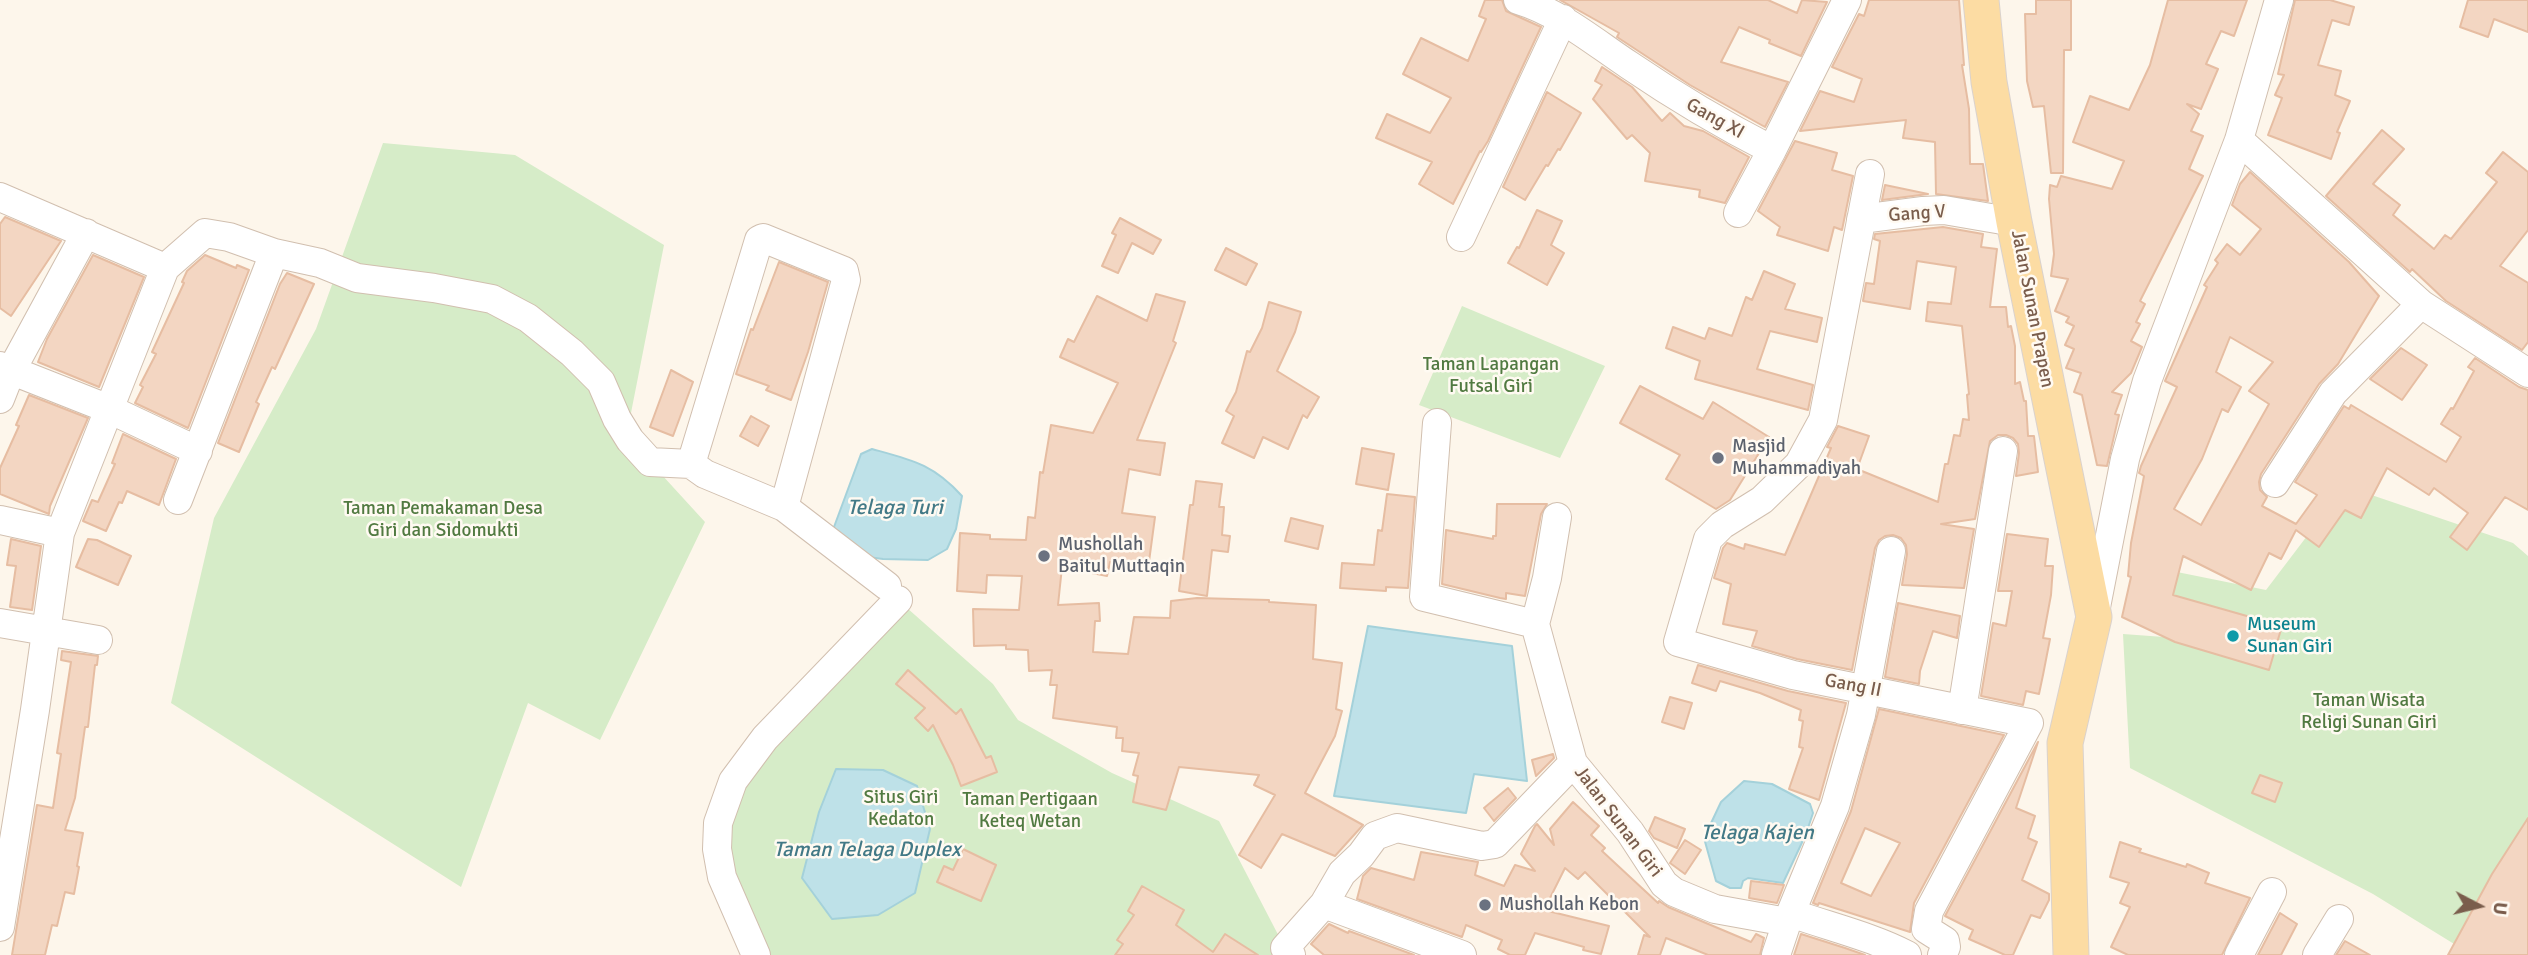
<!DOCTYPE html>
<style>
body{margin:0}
#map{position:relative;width:2528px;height:955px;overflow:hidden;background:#fdf6eb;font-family:Signika,sans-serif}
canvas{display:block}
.north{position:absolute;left:2444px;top:871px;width:70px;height:70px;-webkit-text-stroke:5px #fffaf2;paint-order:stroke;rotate:97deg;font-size:19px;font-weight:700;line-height:28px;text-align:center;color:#7a5d4c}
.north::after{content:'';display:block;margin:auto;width:24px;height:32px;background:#7a5d4c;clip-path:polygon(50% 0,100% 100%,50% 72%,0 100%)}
</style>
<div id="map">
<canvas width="2528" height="955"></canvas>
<div class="north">U</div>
</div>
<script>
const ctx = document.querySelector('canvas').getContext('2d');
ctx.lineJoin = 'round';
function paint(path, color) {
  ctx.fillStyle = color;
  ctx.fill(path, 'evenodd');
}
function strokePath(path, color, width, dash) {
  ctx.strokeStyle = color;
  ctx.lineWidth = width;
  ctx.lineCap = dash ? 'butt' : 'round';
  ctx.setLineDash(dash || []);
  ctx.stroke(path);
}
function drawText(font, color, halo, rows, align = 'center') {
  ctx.font = font + ' Signika,sans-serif';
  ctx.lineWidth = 5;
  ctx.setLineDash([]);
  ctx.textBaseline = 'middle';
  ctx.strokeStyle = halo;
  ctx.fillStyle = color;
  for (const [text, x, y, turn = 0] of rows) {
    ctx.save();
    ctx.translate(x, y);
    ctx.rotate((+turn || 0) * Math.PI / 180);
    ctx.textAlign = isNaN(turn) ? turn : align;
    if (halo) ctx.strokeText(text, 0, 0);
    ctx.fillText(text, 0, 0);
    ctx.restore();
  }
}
const green = new Path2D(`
 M383,143l132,12 149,90 -35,178 1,17 75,82 -105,218 -72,-37 -67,184 -290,-184 43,-185 102,-189z
 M1462,306l143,60 -45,92 -141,-53z
 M2345,486l168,57 15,13v399h-56l-99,-61 -243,-126 -7,-134 41,3 13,-65 89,18z
 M898,600l95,84 25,36 94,53 107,48 66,127 7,7h-536l-34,-78 19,-106z`);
const water = new Path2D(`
 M872,449c40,11 61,15 90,47l-6,33 -9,20 -19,11 -45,-1 -22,-3 -26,-23 -1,-6 27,-73z
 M1368,626l144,20 15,135 -53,-7 -8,39 -132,-17z
 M836,769l47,1 34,16 13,43 -15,64 -37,22 -46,4 -30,-41 17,-66z
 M1744,781l28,3 38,20 3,9 -7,21 -23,49 -35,-5 -5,3 -2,7h-11l-14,-7 -12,-43 17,-36z`);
const building = new Path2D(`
 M1485,0h17l4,11 35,16 -53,114 -7,11 -1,-1 -27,53 -34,-20 13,-22 -56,-24 11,-24 43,19 21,-35 -48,-24 18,-36 47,23 18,-42 -7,-3z
 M1560,0h208l29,13 5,-13 25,2 -26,54 -32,-13 1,-3 -31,-13 -18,35 67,20 -23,45 -75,-42 -73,-48 2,-4z
 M1869,0h90l5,65h-2l7,44 1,55h13l5,37 -52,-7 -1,-52 -32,-4 3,-18 -106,11 20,-40 34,11 8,-23 -30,-12 27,-53 5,2z
 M2036,0h35v50h-7l-1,123h-12l-7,-67 -11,1 -6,-26 -2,-67h11z
 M2168,0h79l-13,36 -13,-5 -15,33 12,5 -17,40 -14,-5 12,10 -8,17 12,5 -14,33 14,7 -63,125 5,3 -9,18 4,2 -9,17 11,6 -11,26 -19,19 10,3 -7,19 4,1 -12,51 -10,-1 -15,-70 -8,-3 7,-19 -15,-5 8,-19 -9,-4 9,-19 -8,-4 3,-5 -14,-6 13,-32 -17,-3 3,-22 -5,-55 1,-14 7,2 4,-11 51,13 12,-28 -51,-19 17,-46 39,14 21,-45z
 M2295,0h35l24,7 -5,18 -17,-5 -14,45 23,6 -6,24 15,6 -13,31 3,1 -9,26 -63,-24 14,-37 -7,-3 9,-20 -6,-1z
 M2468,0h60v32l-34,-13 -6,18 -28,-10z
 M1602,67l30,20 30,34 8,-8 14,13 19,5 46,26 -24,46 -26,-6 1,-7 -55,-9 5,-28 -18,-18 -5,4 -34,-40 9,-14 -7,-4z
 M1547,92l34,21 -21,37 -2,-1 -10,17 -2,-1 -21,35 -22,-13z
 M2382,130l22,19 -31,35 27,21 -7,10 41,34 11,-14 6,4 46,-57 -11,-9 17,-21 25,20v58l-28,36 28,17v59l-6,8 -76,-49 -34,-32 -2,3 -84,-76z
 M1795,141l42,12 -5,17 21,6 -11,54 -8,-3 -6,24 -51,-16 3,-8 -22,-16z
 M2250,172l99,90 30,34 -41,68 -19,20 -58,90 -2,8 1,8 7,7 -5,9 34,18 21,-29 -22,-13 49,-76 5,3 2,-4 95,57 15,-25 -20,-13 10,-16 2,1 21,-38 -6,-4 7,-9 44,29 9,3v120l-23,-13 -38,53 -17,-13 18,-24 -34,-25 -5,7 -42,-27 -26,50 -16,-8 -26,37 -23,-17 -15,29 -12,-6 -18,37 -68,-34 -10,39 109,31 -13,44 -94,-28 -53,-25 9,-40 -3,-1 3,-33 13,-67 -5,-3 2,-7 36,-79 -12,-6 42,-94 -3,-2 14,-22 -3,-3 12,-16 13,11 21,-26 -29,-24 8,-21zM2230,337l43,25 -24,29 20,13 -68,121 -27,-16 28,-50 20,-50 6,3 13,-25 -25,-15z
 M1885,185l43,9 -46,6z
 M1537,210l25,11 -11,24 13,8 -17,32 -39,-22 9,-16 2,1z
 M5,217l56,24 -50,75 -11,-8v-84z
 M1120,218l41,22 -8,14 -21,-11 -14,30 -16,-7 14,-31 -4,-2z
 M1943,227l40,7 -2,13 16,2 -7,58h16l2,20 3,-1 4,20v38l5,-2 4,19h2l2,35h6l4,36 -22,4 3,-23 -1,-9 -5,-6 -7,-3h-8l-8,6 -15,78 -34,5 33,5 -10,59 -62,-3 5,-31 -1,-9 -5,-7 -8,-3 -8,1 -6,4 -4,8 -23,122 -55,-11 -45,-13 5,-15 -34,-7 8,-40 -17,-6 9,-30 4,-5 17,6 1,-5 40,11 46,-107 -4,-1 11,-21 31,10 -12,33 81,33 7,-38h3l6,-29 6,1 3,-17 6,1 -2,-25 2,-1 -7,-68 -36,-5 2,-19 23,2 5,-37 -39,-6 -7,48 -47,-8 3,-18 8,1 6,-43 -6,-2 1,-5z
 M1226,248l31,16 -11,21 -31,-15z
 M93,255l51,22 -45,110 -61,-25 9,-23z
 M205,255l31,13 1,-3 12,5 -61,158 -53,-25 8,-16 -3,-2 16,-31 -4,-2 32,-69 -2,-1 5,-11z
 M779,262l49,20 -20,70 -17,48 -25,-10 3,-4 -33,-12 15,-45 2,1z
 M1764,271l31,13 -10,25 37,9 -5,24 -47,-11 -13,38 56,16 -5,25 -113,-31 5,-18 -34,-13 7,-21 32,12 4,-11 23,8 14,-39 6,3z
 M287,273l27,11 -39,85 -3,-2 -16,35 3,2 -20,48 -21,-9 62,-159z
 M1156,294l29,8 -12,39 3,2 -39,97 28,3 -5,32 -31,-6 -7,44 33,4 -7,52 -38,-7 -3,14 -45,-9 -4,38 41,-2 1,18h-5l-2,31 35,2 6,-37 36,1 1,-17 26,-3 72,2v2l47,3 -3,54 29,4 -6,46 6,2 -7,25 -30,57 58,32 -28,31 -53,-22 -21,34 -22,-13 36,-60 -21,-10 5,-10 -80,-8 -13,43 -33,-8 5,-26 -5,-1 6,-22 -17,-2 1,-13h-7l1,-11 -64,-9 4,-33h-7l2,-15 -23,1 -1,-21 -22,-1v-4l-32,1 -1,-37 46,1 3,-34 -35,-1 -1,18 -29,-2 3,-58 30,2v4l36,1 2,-23 7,1 5,-46 3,1 8,-48 42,8 25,-50 -58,-26 8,-18 6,3 23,-46 50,25z
 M1269,302l32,10 -6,20 -18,39 42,26 -12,21 -4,-3 -15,34 -25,-12 -9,21 -32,-15 12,-27 -8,-5 10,-19 11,-41 3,1 12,-24z
 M2401,348l26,17 -25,35 -32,-21z
 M671,370l22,12 -20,54 -23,-9z
 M1640,386l63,33 10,-17 56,35 -39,63 -14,9 -50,-30 14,-24 -60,-32z
 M29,395l59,23 -38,88 -1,8 -49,-20v-26l19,-42 -3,-1z
 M751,416l18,10 -11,20 -18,-10z
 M123,434l53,25 -17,46 -32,-14 -5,12 -3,-1 -13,29 -23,-10 9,-21 6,2 17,-38 -3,-1z
 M1362,448l32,6 -6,36 -32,-6z
 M1196,481l26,3 -3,23h5l-2,28 8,1 -2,16 -16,-2 -5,46 -28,-5 11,-86h3z
 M1387,494l28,3 -7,91 -22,-1v4l-46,-3 2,-25 32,2 4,-35 4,1z
 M1497,504h50l-6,10 -16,82 -19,-3v6l-6,-1 -58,-14 4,-54 47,9v-3h3z
 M1291,518l32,8 -5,23 -33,-8z
 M2007,534l41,5 -3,27h8l-2,29 -8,43 7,1 -7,36 -4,19 -13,-3 -3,14 -42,-9 12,-73 13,3 6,-35h-14z
 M11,539l30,7 -9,64 -22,-3 6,-41 -9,-1z
 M88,539l9,1 34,16 -13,29 -42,-18z
 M1898,603l62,13 -3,22 -24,-7 -13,40 -1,13 -34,-7z
 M62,651l36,5 -1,9h-2l-7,62h-3l-10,71 -10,32 18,3 -6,33 2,1 -5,27 -9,-2 -8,34 -5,-1 -7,30h-33l25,-150 16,3 8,-54 -4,-1 14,-91 -10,-2z
 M1698,665l90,26 58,12 -27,97 -30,-11 14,-41 -4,-1 4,-26 -4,-1 2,-10 -41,-17 -40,-12 -4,10 -24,-8z
 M908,670l48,44 5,-5 25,49 5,-2 6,16 -36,14 -8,-21 -20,-40 -5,6 -13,-13 10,-10 -29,-24z
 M1670,697l22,6 -8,26 -22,-7z
 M1879,709l125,26 -90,168 -4,29 -91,-29 -1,2 -5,-2 38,-92zM1865,828l35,15 -29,53 -30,-13z
 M2038,742l-22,66 19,8 -7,22 9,4 -15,38 27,14v6l-9,18 -9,-3 -18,40h-8l-36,-16 4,-9 -28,-14z
 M1553,754l1,4 -18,18 -4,-16z
 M2260,775l22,8 -7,19 -23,-9z
 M1508,788l8,10 -22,23 -10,-13z
 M1573,802l26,24 -8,9 14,13 -3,3 56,52 1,-2 9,6 83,35 5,-8 8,4 -4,17h-52l-42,-17 -6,17h-22l6,-20 6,2 -65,-65 -7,7 -13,-11 -21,42 65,16 -8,28 -18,-4 1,-3 -49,-14 -10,22h-15l-12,-6 4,-9 -36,-15 -4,12 -105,-38 6,-23 8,-8 43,12 7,-28 57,10 -3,13 29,11 11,-21 20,6 -14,-17 14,-28 2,-2 17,21 -4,-16z
 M1655,817l30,12 -8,19 -23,-10 -5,-7z
 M2528,818v137h-80l44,-81z
 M1685,840l16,10 -16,24 -15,-11z
 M2120,842l21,7 -2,3 47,15 1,-3 22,9 -4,10 45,15 -28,57h-94l-17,-8 19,-40 -10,-4 9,-20 -19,-6z
 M963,849l33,16 -15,36 -44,-19 7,-16 9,4z
 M1751,881l33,4 -7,18 -28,-5z
 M1142,886l42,24 -8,15 37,27 12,-18 33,21h-143l8,-11 -6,-4 17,-25 -6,-4z
 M2280,913l17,11 -16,31h-23z
 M1329,924l19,9 1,-2 65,24h-90l-13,-11z
 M1801,934l44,14 20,7h-71z
 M2345,941l25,14h-34z`);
const minor = new Path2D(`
 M1518,0c42,13 75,41 111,65 47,32 92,59 143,85l75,-150
 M2239,140l182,164 107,69
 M1870,174l-47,246 -24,44 -37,36 -40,25 -14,14 -30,103 115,33 236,48 -100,188 -3,18 19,12 1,6 -4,8
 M0,197l165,71
 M1738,213l34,-63
 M1861,219l62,-8 21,-1 70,12
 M1461,237l102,-218
 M0,366l109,43 89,42
 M0,399l11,-28 75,-138
 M1437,423l-13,174 111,27 38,139 57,69 34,52 10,8 41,17 72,13 48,-116 26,-91 30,-164
 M691,464l68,-224 4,-2 81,33 2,9 -62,227
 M2275,483l58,-90 88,-89
 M178,500l96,-247
 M0,520l60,13
 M2096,607l29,-148 22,-78 92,-241 40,-140
 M0,623l98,17
 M1535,624l12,-46 10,-61
 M1962,710l41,-259
 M1324,904l138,51
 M1791,913c39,14 79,23 116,42
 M0,927l35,-217 25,-177 105,-265 40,-35 24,4 45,16 46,10 37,15 77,10 58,11 36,19 44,35 29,29 16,37 13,21 20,22 41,2 14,10 79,33 103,79
 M756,955l-34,-78 -5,-28 1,-26 15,-42 32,-43 133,-138
 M1291,955l-6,-7 39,-44 18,-31 19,-18 14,-19 22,-8 85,18 13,-2 78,-81
 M1776,955l11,-33
 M2239,955l33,-63
 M2317,955l22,-36`);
const major = new Path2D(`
 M1981,0l8,82 25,140 80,395 -29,126 6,212`);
const markers = [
 [1718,458,7,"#6b7280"],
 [1044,556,7,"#6b7280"],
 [2233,636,7,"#0f9aa8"],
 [1485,905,7,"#6b7280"]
];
const streetNames = [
 ["Gang XI",1715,119,29],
 ["Gang V",1917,214,-4],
 ["Jalan Sunan Prapen",2032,309,79],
 ["Gang II",1853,686,11],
 ["Jalan Sunan Giri",1618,822,53]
];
const parkNames = [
 ["Taman Lapangan",1491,365],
 ["Futsal Giri",1491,387],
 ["Taman Pemakaman Desa",443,509],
 ["Giri dan Sidomukti",443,531],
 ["Taman Wisata",2369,701],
 ["Religi Sunan Giri",2369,723],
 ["Situs Giri",901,798],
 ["Kedaton",901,820],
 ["Taman Pertigaan",1030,800],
 ["Keteq Wetan",1030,822]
];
const worshipNames = [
 ["Masjid",1732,447],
 ["Muhammadiyah",1732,469],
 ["Mushollah",1058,545],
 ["Baitul Muttaqin",1058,567],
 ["Mushollah Kebon",1499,905]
];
const cultureNames = [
 ["Museum",2247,625],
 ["Sunan Giri",2247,647]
];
const waterNames = [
 ["Telaga Turi",895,508],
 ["Telaga Kajen",1757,833],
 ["Taman Telaga Duplex",867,850]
];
paint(green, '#d6ecc8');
paint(water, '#bee1e8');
strokePath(water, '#a4d1da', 2);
paint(building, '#f3d6c2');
strokePath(building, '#e6bda2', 2);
strokePath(minor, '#d1bfaf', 30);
strokePath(major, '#dad2cd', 37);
strokePath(minor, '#fff', 28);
strokePath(major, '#fcdca3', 35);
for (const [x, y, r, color] of markers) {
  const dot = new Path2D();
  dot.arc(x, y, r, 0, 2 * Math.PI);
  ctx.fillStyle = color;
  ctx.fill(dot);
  strokePath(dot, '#fffaf2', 2.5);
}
drawText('19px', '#7a5d4c', '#fffaf2', streetNames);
drawText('19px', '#517a41', '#fffaf2', parkNames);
drawText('19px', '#5b616d', '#fffaf2', worshipNames, 'left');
drawText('19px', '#0d838f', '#fffaf2', cultureNames, 'left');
drawText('italic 21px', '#427986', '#fffaf2', waterNames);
</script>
